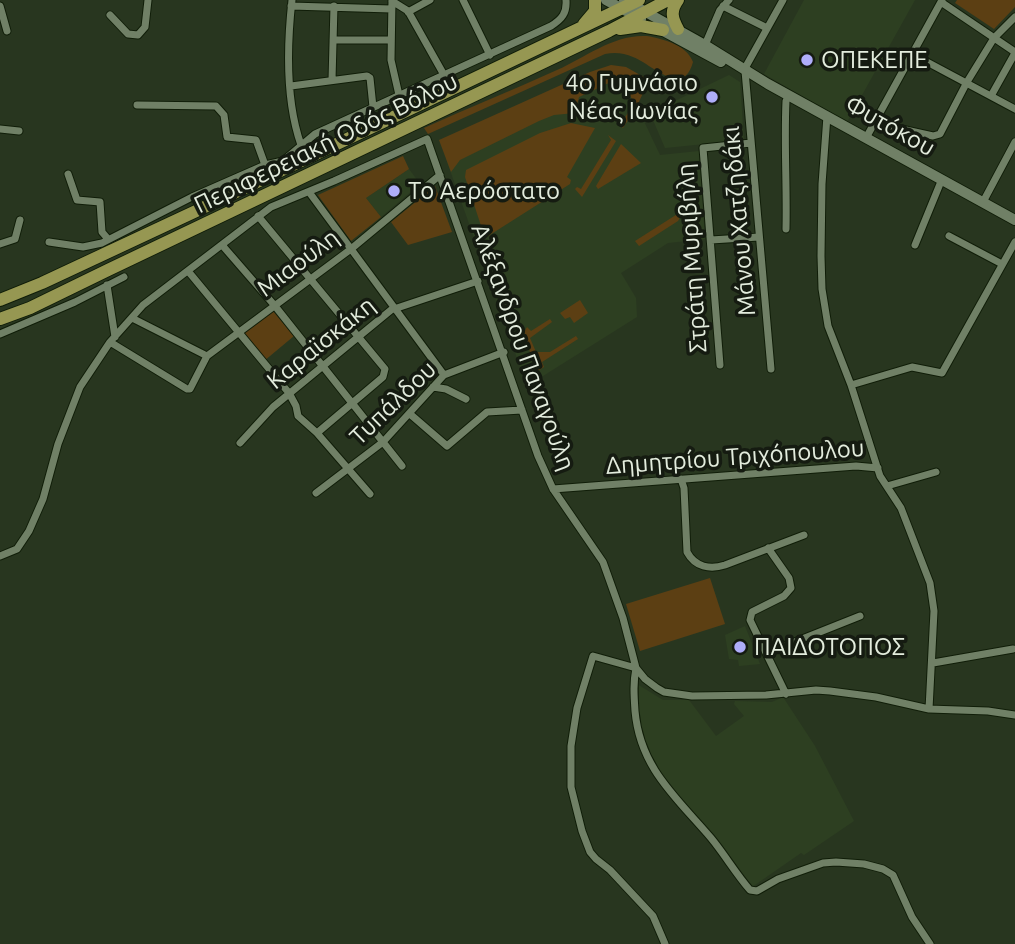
<!DOCTYPE html>
<meta charset="utf-8">
<style>
body{margin:0}
canvas{display:block;background:#28361f}
</style>
<canvas width="1015" height="944"></canvas>
<script>
const ctx = document.querySelector('canvas').getContext('2d');
ctx.lineJoin = 'round';
function paint(path, color) {
  ctx.fillStyle = color;
  ctx.fill(path, 'evenodd');
}
function strokePath(path, color, width, dash) {
  ctx.strokeStyle = color;
  ctx.lineWidth = width;
  ctx.lineCap = dash ? 'butt' : 'round';
  ctx.setLineDash(dash || []);
  ctx.stroke(path);
}
function drawText(font, color, halo, rows, align = 'center') {
  ctx.font = font + ' Ubuntu,sans-serif';
  ctx.lineWidth = 7;
  ctx.setLineDash([]);
  ctx.textBaseline = 'middle';
  ctx.strokeStyle = halo;
  ctx.fillStyle = color;
  for (const [text, x, y, turn = 0] of rows) {
    ctx.save();
    ctx.translate(x, y);
    ctx.rotate((+turn || 0) * Math.PI / 180);
    ctx.textAlign = isNaN(turn) ? turn : align;
    if (halo) ctx.strokeText(text, 0, 0);
    ctx.fillText(text, 0, 0);
    ctx.restore();
  }
}
const built = new Path2D(`
 M804,0h111l-68,122 -83,-48z
 M622,75l38,80 39,-4 6,88 -37,4 -47,30 15,25 1,19 -110,69 -81,-227z
 M729,75l11,7 4,58 -79,8 -15,-35z
 M409,169l11,15 -39,33 -15,-19z
 M745,626l15,38 -21,2 -1,-6 -9,-1 -4,-24z
 M637,684l26,16h26l27,36 28,-20 -10,-12 1,-3 37,1 11,-5 32,49 39,75 -50,34 -3,-2 -49,34 -100,-124 -12,-26 -4,-27z`);
const green = new Path2D(`
 M957,0h58v7l-21,22 -39,-26z
 M647,36c16,3 40,9 46,26 -10,37 -41,2 -60,-5 -9,-4 -18,-5 -28,-3l-177,80 -4,-6c44,-20 89,-38 133,-58 29,-13 57,-36 90,-34z
 M611,65l15,2 23,13 -12,26 -14,22 -6,-6 4,2 13,-21 -9,-17 -12,-5 -34,16 -4,16 -21,2 -15,6 -79,39 -9,12 -12,-32 151,-68z
 M571,123l24,5 -28,49 4,3 -1,4 -85,54 -20,-61 1,-7 74,-37z
 M608,135l8,6 -34,56 -7,-8 2,-2 4,2 30,-49z
 M621,144l20,19 -43,26 -2,-3z
 M403,156l6,13 -43,29 15,19 -30,24 -33,-46z
 M435,186l17,46 -44,13 -17,-23z
 M679,206l3,8 -4,7 -39,25 -4,-5 44,-28z
 M580,300l8,13 -14,10 -4,-6 -5,2 -5,-6z
 M272,310l22,26 -30,25 -22,-27z
 M550,319l2,3 -22,16 6,14h14l26,-16 2,3 -36,23 2,5 -8,5 -12,-40 3,-5 4,4z
 M710,578l15,46 -85,27 -14,-47z`);
const street = new Path2D(`
 M292,0c-5,45 -6,102 9,145
 M392,0l-1,60 8,35
 M463,0l27,55
 M392,1l16,10 36,64
 M941,2l74,50
 M0,6l7,25
 M291,6l100,3
 M723,6l44,22
 M408,12l22,-12
 M110,15l18,19 10,1 7,-8 3,-27
 M333,40h58
 M705,45l15,-35 9,-10
 M912,54l103,55
 M744,70l39,-70
 M745,71l26,298
 M332,80l2,-74
 M291,86l76,-10 3,2 3,29
 M991,96l24,-43
 M137,105l79,1 8,9 3,22 29,3 9,25
 M827,116l-5,68 -1,72 1,33 6,37 23,59 29,91 21,32 29,75 4,28 -5,98
 M874,123l59,13 7,-2 27,-52 27,-44 21,-21
 M0,129l19,2
 M866,138l76,-138
 M68,174l9,26 23,2 2,30 6,7
 M309,192l135,183
 M983,202l32,-60
 M258,216l127,153 -2,8 -66,56
 M786,229c1,-43 -2,-85 0,-128l3,-6
 M949,236l53,28
 M711,240l48,-3
 M49,242l34,5 19,-4 90,-46 73,-32 18,-4 32,-27 236,-108c11,-7 16,-13 15,-26
 M0,244l15,-5 5,-19
 M222,245l53,61 127,160
 M915,245l27,-66
 M188,271l101,122 7,13 2,10 19,17 53,61
 M107,285l8,52
 M132,318l75,38
 M0,334l75,-32 49,-25
 M110,342l77,47h3l17,-33 144,-107 89,-74
 M720,365l-17,-217 48,-5
 M851,385l61,-18 30,6 73,-131
 M433,387l13,2 20,10
 M410,414l37,32 40,-34 35,-2
 M240,443l33,-36 118,-97 87,-29
 M681,479l3,9 3,64c8,15 23,18 38,13l79,-30
 M887,486l49,-14
 M553,489l303,-23 22,2
 M316,493l67,-51 61,-67 60,-23
 M768,548l21,30 2,10 -7,8 -32,16 -2,8 36,74
 M0,556l17,-7 12,-18 14,-32 15,-55 22,-57 30,-45 33,-37 128,-98 63,-26 93,-42 111,317 15,33 50,73 20,56 13,50 9,11 12,9 7,4 28,4 74,-1 50,-5 14,1 46,6 53,12 59,2 27,4
 M767,653l93,-37
 M933,663l80,-14
 M665,944l-12,-28 -43,-46 -14,-11 -6,-7 -8,-21 -11,-44v-41l6,-38 16,-52 43,12c-3,15 -2,28 -1,43 5,57 41,86 76,127 14,17 25,36 39,52l7,1 21,-12 45,-16 13,-1 28,2 19,5 10,6 19,42 18,27`);
const secondary = new Path2D(`
 M606,0l35,19
 M624,0l81,45 63,39 247,136
 M656,27l65,35`);
const primary = new Path2D(`
 M584,24l11,-13v-11
 M620,29l21,-3 22,4
 M678,29c-6,-11 -8,-18 0,-29
 M0,300l42,-17 152,-71 445,-212
 M0,319l30,-11 78,-38 501,-239 59,-31`);
const markers = [
 [807,60,7,"#afaefa"],
 [712,97,7,"#afaefa"],
 [394,191,7,"#afaefa"],
 [740,647,7,"#afaefa"]
];
const poiNames = [
 ["ΟΠΕΚΕΠΕ",821,60],
 ["4ο Γυμνάσιο",698,83,"right"],
 ["Νέας Ιωνίας",698,111,"right"],
 ["Το Αερόστατο",408,191],
 ["ΠΑΙΔΟΤΟΠΟΣ",754,647]
];
const streetNames = [
 ["Φυτόκου",890,126,29],
 ["Περιφερειακή Οδός Βόλου",326,143,-26],
 ["Μάνου Χατζηδάκι",739,221,-95],
 ["Στράτη Μυριβήλη",692,258,-94],
 ["Μιαούλη",298,263,-37],
 ["Καραϊσκάκη",321,343,-39],
 ["Αλέξανδρου Παναγούλη",523,347,70],
 ["Τυπάλδου",393,403,-44],
 ["Δημητρίου Τριχόπουλου",735,457,-4]
];
paint(built, '#2d3f21');
paint(green, '#5c3f13');
strokePath(street, '#101d08', 9);
strokePath(secondary, '#101d08', 12);
strokePath(primary, '#101d08', 14);
strokePath(street, '#708066', 7);
strokePath(secondary, '#708066', 10);
strokePath(primary, '#969752', 12);
for (const [x, y, r, color] of markers) {
  const dot = new Path2D();
  dot.arc(x, y, r, 0, 2 * Math.PI);
  ctx.fillStyle = color;
  ctx.fill(dot);
  strokePath(dot, '#151b11', 2.5);
}
drawText('24px', '#e3ecdd', '#151b11', poiNames, 'left');
drawText('24px', '#e3ecdd', '#151b11', streetNames);
</script>
